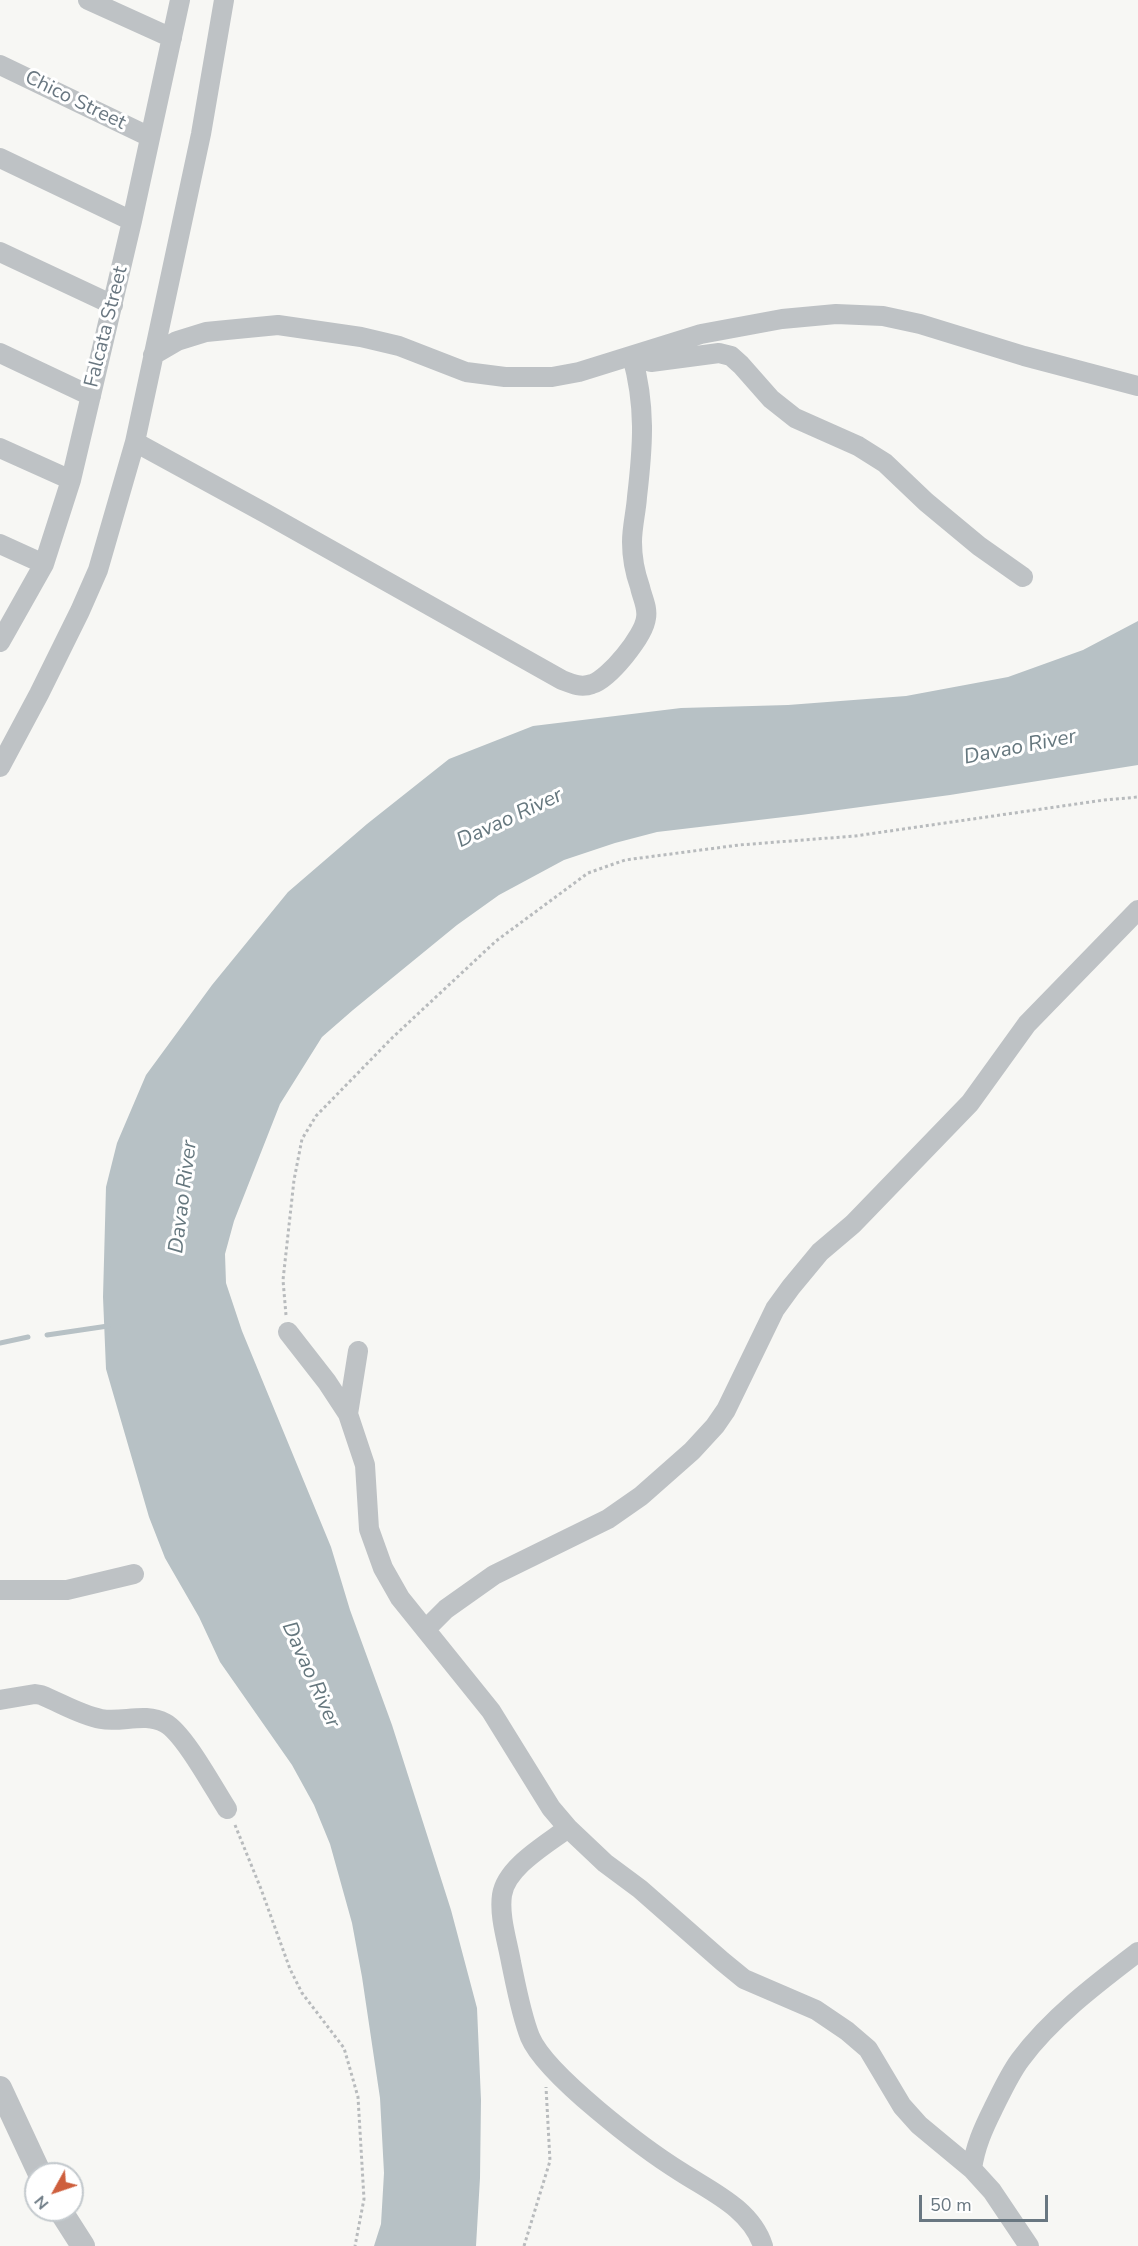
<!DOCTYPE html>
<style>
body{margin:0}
#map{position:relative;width:1138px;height:2246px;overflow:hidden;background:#f7f7f4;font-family:"Nunito Sans",sans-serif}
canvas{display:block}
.north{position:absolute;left:24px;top:2162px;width:60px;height:60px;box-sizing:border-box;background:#fff;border:2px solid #c3c9cd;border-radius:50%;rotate:230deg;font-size:16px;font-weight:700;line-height:24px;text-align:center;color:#697781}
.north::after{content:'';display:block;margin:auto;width:21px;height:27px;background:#ce5f3d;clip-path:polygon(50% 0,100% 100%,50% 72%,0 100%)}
.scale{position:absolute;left:919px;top:2195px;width:129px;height:27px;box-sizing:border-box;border:3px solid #697781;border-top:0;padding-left:8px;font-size:18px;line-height:21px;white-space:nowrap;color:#697781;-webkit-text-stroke:4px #fff;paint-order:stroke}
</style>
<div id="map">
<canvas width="1138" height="2246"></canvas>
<div class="north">N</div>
<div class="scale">50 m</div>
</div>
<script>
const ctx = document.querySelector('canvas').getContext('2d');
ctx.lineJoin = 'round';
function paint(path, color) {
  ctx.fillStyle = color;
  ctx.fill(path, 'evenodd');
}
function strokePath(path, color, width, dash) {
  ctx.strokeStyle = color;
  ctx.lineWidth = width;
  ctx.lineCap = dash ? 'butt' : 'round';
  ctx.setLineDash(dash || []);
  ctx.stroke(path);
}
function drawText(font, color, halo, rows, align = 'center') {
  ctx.font = font + ' "Nunito Sans",sans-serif';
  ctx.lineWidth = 6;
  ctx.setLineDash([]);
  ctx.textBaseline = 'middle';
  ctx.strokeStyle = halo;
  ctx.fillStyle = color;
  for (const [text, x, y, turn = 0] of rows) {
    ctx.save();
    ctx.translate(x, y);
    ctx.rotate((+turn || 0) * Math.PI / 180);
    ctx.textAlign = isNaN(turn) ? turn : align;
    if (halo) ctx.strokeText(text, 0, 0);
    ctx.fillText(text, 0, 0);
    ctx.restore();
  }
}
const water = new Path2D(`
 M1138,621v144l-188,30 -149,20 -144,17 -42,11 -51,17 -65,35 -42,30 -104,85 -31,27 -42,67 -46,117 -9,33 1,29 16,48 89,216 19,63 42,115 59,185 26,98 4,92 -1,78 -4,68h-102l7,-22 3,-51 -4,-75 -18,-121 -10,-54 -22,-79 -16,-39 -22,-40 -72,-103 -21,-45 -34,-59 -16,-41 -43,-148 -3,-72 3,-110 11,-44 29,-68 66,-90 76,-93 79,-68 82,-65 84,-33 148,-18 107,-3 118,-9 102,-19 75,-27z`);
const stream = new Path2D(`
 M47,1335l61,-9
 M0,1343l28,-6`);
const path = new Path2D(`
 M286,1315l-3,-35 11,-100 8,-41 14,-23 76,-78 104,-97 92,-68 37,-13 114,-15 116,-9 249,-36 34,-3
 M235,1825l26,64 29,80 12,24 42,55 14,49 6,102 -9,47
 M524,2246l26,-85 -4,-74`);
const minor = new Path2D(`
 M88,0l84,38
 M0,65l150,72
 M0,158l132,63
 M0,252l113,53
 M0,353l91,43
 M153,355l24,-14 29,-9 72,-7 83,12 38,9 67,26 39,5h47l27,-5 122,-38 81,-15 54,-5 47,2 37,8 104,32 114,30
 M632,356l19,6 68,-9 12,3 10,9 30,34 24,19 63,28 27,17 41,39 53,44 44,31
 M135,442l130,71 297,167c10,4 19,8 30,4 17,-5 52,-48 54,-66 2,-11 -4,-21 -6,-31 -5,-14 -8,-30 -8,-45 0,-15 4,-30 5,-45 6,-51 9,-91 -5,-141
 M0,448l71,32
 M0,544l44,20
 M0,642l44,-78 27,-84 61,-259 48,-221
 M0,767l39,-73 41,-83 18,-41 37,-128 66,-308 23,-134
 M288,1332l39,50 21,32 17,51 4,64 14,39 17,30 91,113 60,97 17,20 37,35 35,26 82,72 22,18 72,31 31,21 21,18 34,57 17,19 53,44 20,22 37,55
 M348,1414l10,-63
 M0,1590h67l67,-16
 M426,1629l20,-20 48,-34 114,-56 33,-23 51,-45 23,-25 11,-16 49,-101 16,-22 29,-35 33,-28 117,-121 57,-79 111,-114
 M0,1700l35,-6 6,1c20,8 39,20 60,24 21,4 44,-7 64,4 19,10 49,66 62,86
 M568,1828c-21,16 -62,39 -66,67 -3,21 5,45 9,67 5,24 10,52 19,75 16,38 114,112 151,135 31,20 70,37 82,74
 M972,2169c3,-22 11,-40 21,-60 8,-16 16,-34 27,-49 31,-42 76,-76 118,-108`);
const tertiary = new Path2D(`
 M0,2088l40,86
 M60,2210l23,36`);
const streetNames = [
 ["Chico Street",75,101,26],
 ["Falcata Street",107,327,-76]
];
const waterNames = [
 ["Davao River",1020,748,-11],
 ["Davao River",510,819,-25],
 ["Davao River",184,1197,-83],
 ["Davao River",310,1675,66]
];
paint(water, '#b7c1c5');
strokePath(stream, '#b7c1c5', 5);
strokePath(path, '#b8bbbd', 3, [3, 3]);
strokePath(minor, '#bec2c5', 20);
strokePath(tertiary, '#bec2c5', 24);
drawText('20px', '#697781', '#fff', streetNames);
drawText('italic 21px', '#65777e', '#fff', waterNames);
</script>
